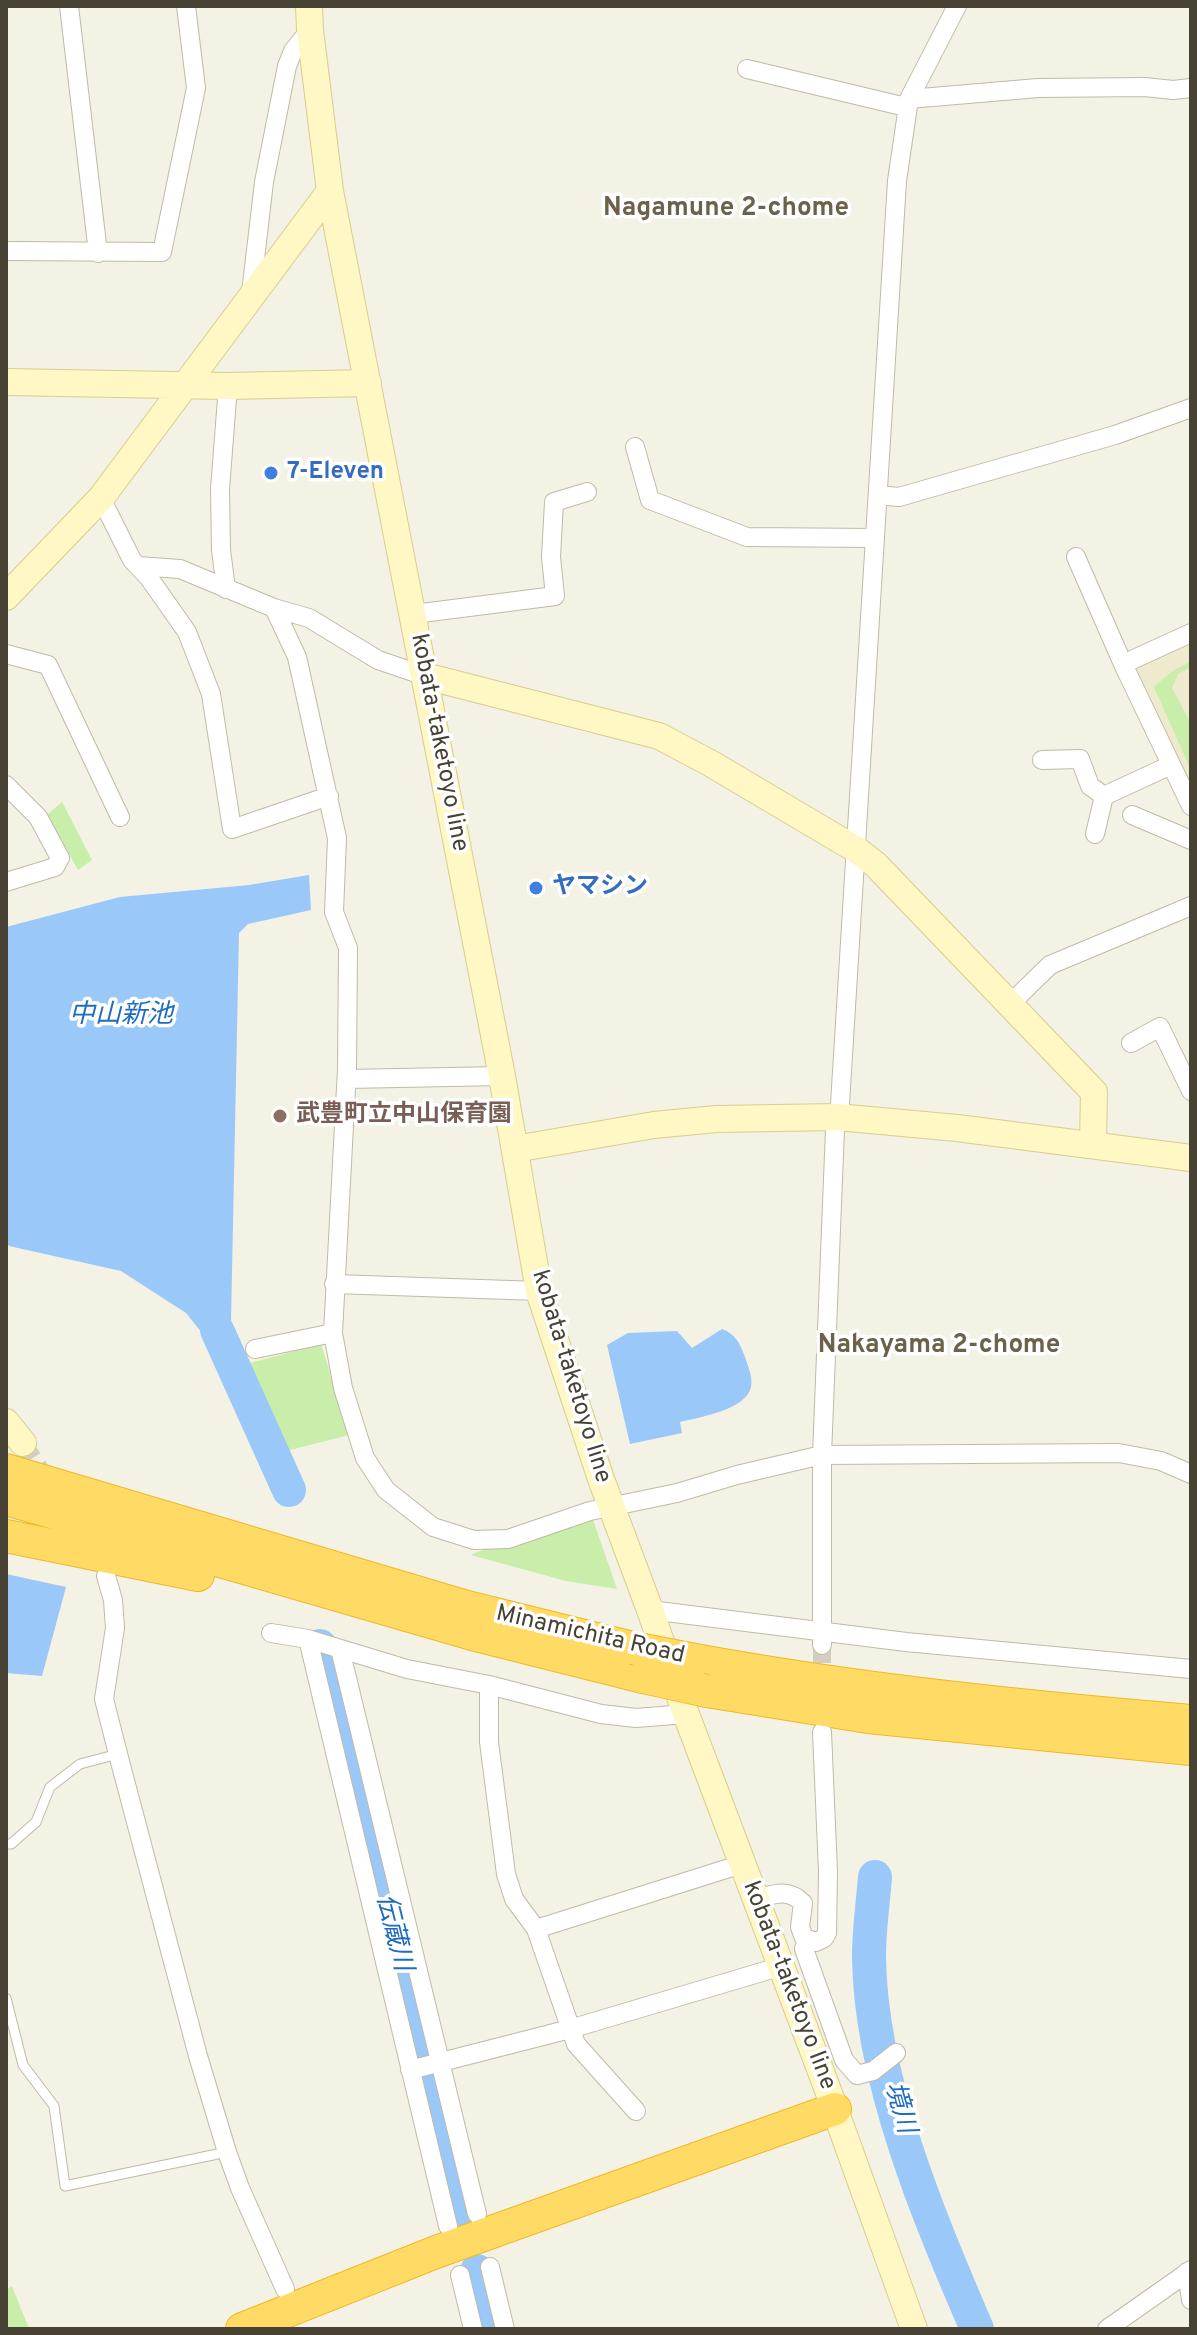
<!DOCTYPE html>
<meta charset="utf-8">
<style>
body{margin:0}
#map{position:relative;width:1197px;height:2335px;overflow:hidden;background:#f4f1e5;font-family:Overpass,sans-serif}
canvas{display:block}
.frame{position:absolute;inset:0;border:8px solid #484234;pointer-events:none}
</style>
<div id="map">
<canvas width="1197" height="2335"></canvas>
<div class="frame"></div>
</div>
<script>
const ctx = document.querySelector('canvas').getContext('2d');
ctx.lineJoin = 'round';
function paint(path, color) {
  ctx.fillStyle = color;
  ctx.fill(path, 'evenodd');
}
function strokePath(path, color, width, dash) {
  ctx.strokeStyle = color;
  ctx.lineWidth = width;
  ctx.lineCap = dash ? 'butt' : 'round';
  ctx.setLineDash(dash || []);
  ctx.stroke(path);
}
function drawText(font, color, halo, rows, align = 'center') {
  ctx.font = font + ' Overpass,"Noto Sans JP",sans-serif';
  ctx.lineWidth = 7;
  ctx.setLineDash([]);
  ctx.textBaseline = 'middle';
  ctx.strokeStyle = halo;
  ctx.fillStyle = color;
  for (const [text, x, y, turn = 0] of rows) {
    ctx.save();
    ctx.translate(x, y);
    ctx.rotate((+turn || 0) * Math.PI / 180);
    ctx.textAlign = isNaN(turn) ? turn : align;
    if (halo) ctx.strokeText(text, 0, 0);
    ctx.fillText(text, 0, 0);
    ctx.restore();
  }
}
const education = new Path2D(`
 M1191,643v166l-60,-132 5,-10z`);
const green = new Path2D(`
 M1191,661v6l-13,7 -6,14 19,36v46l-37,-83 17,-15z
 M62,802l30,58 -14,10 -31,-55z
 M321,1344l28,91 -63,16 -36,-88z
 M590,1511l27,78 -51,-8 -95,-26 37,-16z
 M12,2286l17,43h-23v-39z`);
const water = new Path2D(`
 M309,875l2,35 -63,14 -9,9 -8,387 -25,18 -20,-25 -65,-42 -112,-25 -3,-5v-314l114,-30 129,-12z
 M722,1329c14,5 18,15 23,28 3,9 8,20 6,30 -5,23 -51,30 -71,35l2,11 -52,11 -23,-99 21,-12 49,-2 15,17z
 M6,1574l60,13 -24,89 -36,-3z`);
const river = new Path2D(`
 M217,1330l72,160
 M320,1646l144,573
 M875,1877c-2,26 -6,53 -6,79 1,123 60,261 108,373
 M477,2271l15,58`);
const streetTunnel = new Path2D(`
 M23,1443l25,39
 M822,1645v44`);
const lane = new Path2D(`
 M6,1844h5l25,-22 14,-35 30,-23 38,-10
 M6,1998l17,67 31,41 11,80 162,-34`);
const street = new Path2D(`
 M69,6l29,247
 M747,69l159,38
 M909,99l129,-11 107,-1 28,3 18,-2
 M6,251l156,1 34,-164 -10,-82
 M251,293l13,-111 23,-116 6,-15 17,-21
 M635,447l15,53 97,37 128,1
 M878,495l21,2 216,-62 76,-27
 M101,498l31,62 17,18 38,54 24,62 21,135 97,-33
 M1076,557l47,107
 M138,566l42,3 94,39 35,10 69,42 47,16
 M226,589l-5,-39 -1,-61 8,-103
 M274,608l23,49 40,181 -3,74 14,36 -1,121 -14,264 10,55 22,70 21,32 47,37 41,13 34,-1 82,-28 87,-18 60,-18 85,-20 297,-2 42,8 30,13
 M414,614l141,-18 -4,-39 3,-55 33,-10
 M1191,633l-68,31 68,142
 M6,654l42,11 72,152
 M1042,760l38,-1 10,27 14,10 67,-31
 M6,785l32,32 22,41 -5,9 -49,15
 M1132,815l59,25
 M1095,834l9,-38
 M1010,1004l40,-39 141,-59
 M1131,1043l29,-16 31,64
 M347,1079l155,-3
 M334,1284l205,7
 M255,1349l78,-16
 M106,1576l7,24 2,28 -11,71 14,55 80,302 29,96 13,36 45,101
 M650,1610l256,32 285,27
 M271,1633l37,6 99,30 82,16 112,29 35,4 50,-4
 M308,1639l140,587
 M822,1645v-190l13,-326 5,-25 57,-923 12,-82 48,-93
 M340,1649l137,565
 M489,1685v57l17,132 8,25 22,30 40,115 60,67
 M756,1899c18,-5 32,-11 47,4l-3,24 4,11 12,4 8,-4 3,-5 1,-61 -6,-140
 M536,1929l206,-65
 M807,1941l-3,8 40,111 13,15 16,-4 23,-18
 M410,2070l160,-41 212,-63
 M490,2267l15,62
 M1187,2272l4,28
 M460,2275l13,54
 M1107,2329l84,-59`);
const secondary = new Path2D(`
 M309,6l1,24 20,161 172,885 37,215 62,188 49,131 36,104 140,371 88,244
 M6,382l222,4 140,-3
 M6,597l95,-99 229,-307
 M425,676l234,60 51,27 147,87 19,15 218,227 -1,52
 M515,1149l139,-24 62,-6 121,-2 120,11 234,30
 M6,1422l17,21`);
const highway = new Path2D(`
 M6,1470l461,137 166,41
 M6,1499l466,135 171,43
 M6,1536l192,39
 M695,1660c164,30 329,47 496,61
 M707,1691l161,26 323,32
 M242,2329l194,-77 399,-143`);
const highwayBridge = new Path2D(`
 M633,1648l62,12
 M643,1677l64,14`);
const markers = [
 [271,473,8,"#3f7fe0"],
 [536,888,8,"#3f7fe0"],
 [280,1116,8,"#8d6e63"]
];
const shopNames = [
 ["7-Eleven",287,473],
 ["ヤマシン",552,888]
];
const streetNames = [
 ["kobata-taketoyo line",438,743,79],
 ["kobata-taketoyo line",570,1377,73],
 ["Minamichita Road",590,1636,13],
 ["kobata-taketoyo line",788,1986,69]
];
const educationNames = [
 ["武豊町立中山保育園",296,1116]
];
const neighbourhoodNames = [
 ["Nagamune 2-chome",726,210],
 ["Nakayama 2-chome",939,1347]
];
const waterNames = [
 ["中山新池",121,1017],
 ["伝蔵川",392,1933,76],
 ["境川",898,2108,74]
];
paint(education, '#efe9cd');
paint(green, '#c8eea9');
paint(water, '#9ac8f9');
strokePath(river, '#9ac8f9', 34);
strokePath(streetTunnel, '#d2cec2', 18, [18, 9]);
strokePath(lane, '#c1baa6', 11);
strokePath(street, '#c1baa6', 20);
strokePath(secondary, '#d9ce8f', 28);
strokePath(highway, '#efb924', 34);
strokePath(lane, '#fff', 9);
strokePath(street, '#fff', 18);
strokePath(secondary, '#fff7c4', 26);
strokePath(highway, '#ffdb65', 32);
strokePath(highwayBridge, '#efb924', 34, []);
strokePath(highwayBridge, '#ffdb65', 32);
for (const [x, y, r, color] of markers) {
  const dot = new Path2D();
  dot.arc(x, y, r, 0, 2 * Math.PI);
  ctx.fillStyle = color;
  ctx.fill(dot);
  strokePath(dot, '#fff', 3);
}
drawText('bold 24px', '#366cbe', '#fff', shopNames, 'left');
drawText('24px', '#484234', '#fff', streetNames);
drawText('bold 24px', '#785e54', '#fff', educationNames, 'left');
drawText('bold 26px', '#6c614a', '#fff', neighbourhoodNames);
drawText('italic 26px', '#206cc0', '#fff', waterNames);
</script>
